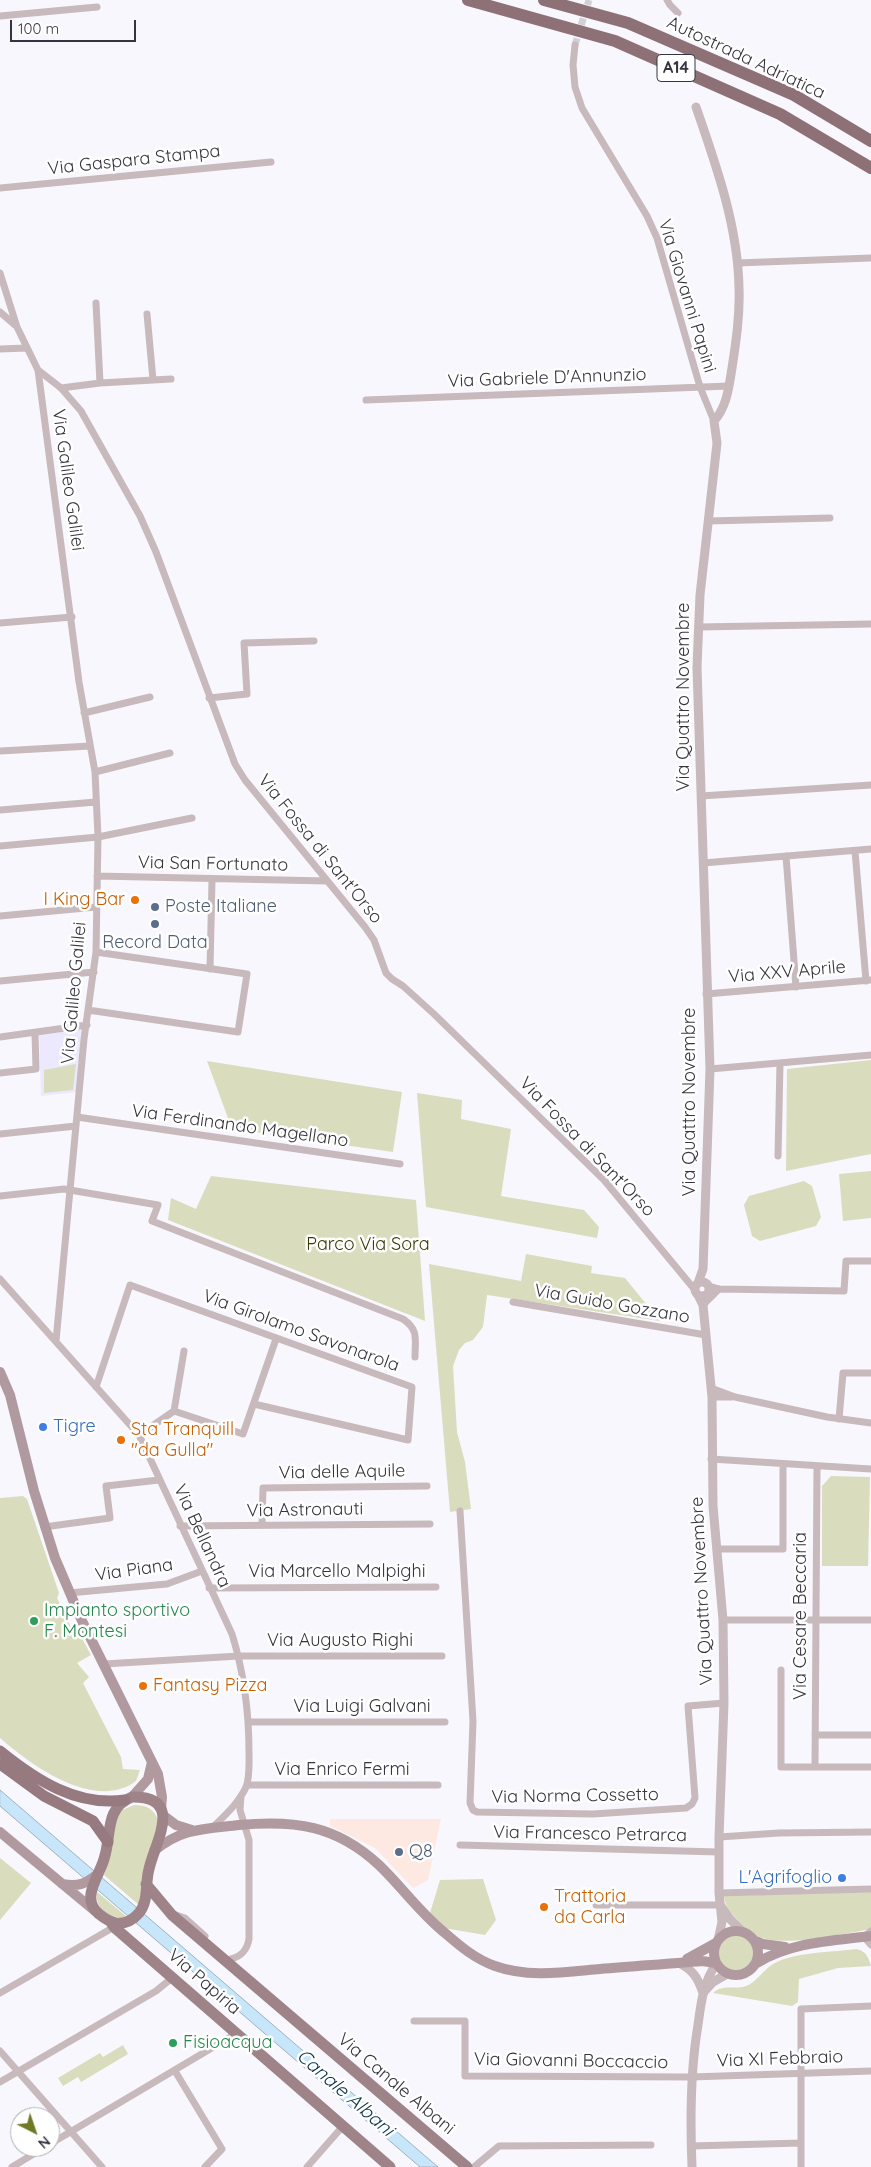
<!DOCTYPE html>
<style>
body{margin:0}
#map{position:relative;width:871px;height:2167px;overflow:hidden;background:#f8f7fd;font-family:Quicksand,sans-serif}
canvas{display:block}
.north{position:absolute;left:10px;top:2107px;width:50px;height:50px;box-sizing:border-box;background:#fff;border:1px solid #aeaeb2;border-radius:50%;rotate:139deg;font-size:14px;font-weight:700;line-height:20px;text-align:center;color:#35343f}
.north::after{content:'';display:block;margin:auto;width:18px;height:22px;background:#707a25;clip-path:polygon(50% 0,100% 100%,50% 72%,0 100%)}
.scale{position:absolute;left:10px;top:20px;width:126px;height:22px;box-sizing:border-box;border:2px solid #35343f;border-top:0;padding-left:6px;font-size:15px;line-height:18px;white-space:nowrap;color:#35343f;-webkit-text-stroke:4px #fff;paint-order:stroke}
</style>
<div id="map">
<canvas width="871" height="2167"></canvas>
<div class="north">N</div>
<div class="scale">100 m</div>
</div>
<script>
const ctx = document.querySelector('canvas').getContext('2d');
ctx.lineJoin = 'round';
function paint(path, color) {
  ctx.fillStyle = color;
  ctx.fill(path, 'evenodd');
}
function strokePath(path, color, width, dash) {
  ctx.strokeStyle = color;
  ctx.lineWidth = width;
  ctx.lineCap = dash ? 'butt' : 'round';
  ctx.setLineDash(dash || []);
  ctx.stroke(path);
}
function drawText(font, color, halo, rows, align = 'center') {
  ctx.font = font + ' Quicksand,sans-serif';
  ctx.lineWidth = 5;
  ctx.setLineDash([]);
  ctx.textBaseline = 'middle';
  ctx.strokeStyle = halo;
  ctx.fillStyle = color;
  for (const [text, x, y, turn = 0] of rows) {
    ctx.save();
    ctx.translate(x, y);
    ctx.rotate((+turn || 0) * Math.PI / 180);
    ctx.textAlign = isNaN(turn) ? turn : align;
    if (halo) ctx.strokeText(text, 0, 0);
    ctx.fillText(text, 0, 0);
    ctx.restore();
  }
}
const commercial = new Path2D(`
 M330,1819h111l-13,61 -15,8 -38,-40 -45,-22z`);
const built = new Path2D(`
 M81,1029l-4,63 -36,4 -2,-61z`);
const green = new Path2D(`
 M871,1060v94l-85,17 1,-102z
 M207,1061l195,31 -9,60 -161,-23z
 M76,1064l-3,26 -29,3v-23z
 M417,1093l45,7 -1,19 50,10 -10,67 83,14 15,17 -2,11 -171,-31z
 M871,1171v47l-28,3 -4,-47z
 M211,1176l205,24 9,121 -257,-101 3,-22 25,11z
 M804,1181l8,5 9,31 -5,9 -56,15 -8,-5 -8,-31 5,-9z
 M526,1254l66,12 -1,7 34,5 35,43 -173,-26 -4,32 -10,13 -8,3 -6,7 -6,16 4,66 8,30 6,47 -21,3 -21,-248 92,17z
 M831,1476l39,1 -2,89h-46v-80z
 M23,1496l4,3 32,94 -2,5 15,31 6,2 13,24 -14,8 12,14 -6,6 38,74 2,12 17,1 -4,11c-42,31 -105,-16 -136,-43v-240z
 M134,1805c13,0 20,4 24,15l-19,85 -35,-30c8,-21 7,-44 16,-64z
 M0,1858l31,25 -31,37z
 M483,1879l13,41 -11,15 -41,-7 -14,-15 10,-33z
 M96,1891l31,26c-20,3 -30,-6 -31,-26z
 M871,1892v37c-29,5 -87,19 -114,7 -7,-3 -15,-11 -20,-17 -7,-7 -12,-13 -13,-23z
 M718 1953a18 18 0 1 1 36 0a18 18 0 1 1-36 0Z
 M857,1949c10,3 11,8 14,17l-33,2 -39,11 -1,23 -6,4 -79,-13c10,-9 21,-3 33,-7 11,-4 17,-16 27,-22 20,-12 60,-12 84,-15z
 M123,2045l5,9 -47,28 -3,-5 -15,9 -5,-8 42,-25 3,4z`);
const water = new Path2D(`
 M0,1790l438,377h-18l-420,-361z`);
const minorTunnel = new Path2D(`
 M575,45l14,-45`);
const minor = new Path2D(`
 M667,0l3,5 8,8
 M0,16l97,-9
 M575,45l-2,20 2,22 7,21 65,108 10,22 43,149 14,34
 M0,188l271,-26
 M737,263l134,-5
 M0,273l17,54 21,43 41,312 16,90 3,65 -2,115 -12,87 -28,302
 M96,303l4,80
 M0,312l15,13
 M147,314l6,66
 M0,349l27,-1
 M38,370l23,18 20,23 59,105 16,36 79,212 10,16 120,147 9,13 12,33 6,6 11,7 31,28 170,166 91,110
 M61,388l39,-5 71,-4
 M366,400l363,-14
 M708,521l122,-3
 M0,623l72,-6
 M698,627l173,-3
 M209,698l38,-4 -3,-51 70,-2
 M84,713l66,-16
 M0,751l90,-5
 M95,772l75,-19
 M701,796l170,-11
 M0,810l96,-8
 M0,846l98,-9 94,-19
 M855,851l11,130
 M786,856l10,131
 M703,863l168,-14
 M97,876l230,5
 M0,916l96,-9
 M210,969l2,-89
 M0,981l94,-9
 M706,994l165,-14
 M88,1010l150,22 9,-58 -151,-22
 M0,1037l87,-12
 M710,1069l161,-14
 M0,1073l36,-4 -1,-36
 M77,1117l323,47
 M0,1134l76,-8
 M778,1156l2,-93
 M0,1196l64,-7 94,16 -6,16 251,98c16,11 12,20 12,38
 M0,1279l139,156 93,199c12,39 17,78 17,118 0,11 1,25 -3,35 -7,16 -22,29 -34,41
 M709,1286l10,3 125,2 2,-30h25
 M513,1302l193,33
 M703,1305l16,-16
 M96,1387l34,-102 282,102 -4,53 -154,-36
 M711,1388l24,9 92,20 44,6
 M712,1397h20
 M174,1411l69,23 33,-95
 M839,1419l4,-46h28
 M139,1435l35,-24 10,-60
 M711,1459l160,10
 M460,1511l13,210 -3,82 3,7 4,2 116,2 93,-6 6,-4 3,-6 -7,-92 36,-3
 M262,1525l1,-37 164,-2
 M180,1526l250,-2
 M44,1527l66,-9 -4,-32 53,-6
 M717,1549h66v-85
 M209,1588l227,-1
 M69,1593l98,-9 35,-13
 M723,1620h148
 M104,1664l135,-8h203
 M781,1670v97h90
 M249,1722h196
 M815,1735h56
 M815,1767l2,-301
 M247,1785h191
 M719,1837l60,-4 92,-1
 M460,1845l259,7
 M719,1893l152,-4
 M596,1905h125
 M176,1915l9,3 20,18
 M871,1931l-7,6 7,8
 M231,1959c11,-3 16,-9 18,-20v-99l-9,-30 1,-14
 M0,1993l114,-66
 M414,2021h51v55l226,1 180,-6
 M0,2051l102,116
 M175,2071l47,78 -17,18
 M0,2082l156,-91 16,-13
 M50,2144l187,-111
 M691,2146l110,-3
 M12,2167l33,-20
 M307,2167l36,-41
 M474,2167l25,-21 152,-1
 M801,2167v-158l70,-3`);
const tertiary = new Path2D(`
 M696,107c20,58 42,119 43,181 1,27 -3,54 -7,80 -3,18 -5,39 -18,53l3,22 -17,152 -3,72 13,402 -7,200 -5,14
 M695 1289a7 7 0 1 1 14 0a7 7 0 1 1-14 0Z
 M698,1295l5,10 9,92 1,109 10,114 1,83 -5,134v56l3,29 -4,18
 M721,1906l9,13 12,12
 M679,1963c14,7 19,15 24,30
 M703,1993l10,-11 14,-8
 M692,2167c-2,-48 -2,-95 6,-142 3,-22 5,-42 18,-61`);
const secondary = new Path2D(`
 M0,1372l10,23 24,96 21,67 27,63 76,153 4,23 -1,12
 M132,1797l16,-18 4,-17
 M164,1816l12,9 16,5
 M0,1832l95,79
 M154,1851c28,-23 50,-22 85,-26 56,-5 97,0 140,40 23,22 41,48 66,68 15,13 30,26 50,33 33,12 71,6 105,3 34,-3 68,-5 102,-8l14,2
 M62,1884c17,3 23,0 36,-10
 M714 1953a22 22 0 1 1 44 0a22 22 0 1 1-44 0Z
 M756,1941l7,3 22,3
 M687,1959l29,-16
 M757,1963c34,-21 75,-22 114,-27`);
const primary = new Path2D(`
 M132,1797c53,-1 23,45 17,72 -4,14 0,32 -10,44 -6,7 -14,11 -23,10 -7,-1 -12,-5 -17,-9 -19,-16 0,-37 5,-55 8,-24 0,-51 28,-62z
 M146,1884l26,31 295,252
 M110,1921l4,6 276,240`);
const trunk = new Path2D(`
 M0,1751c36,29 77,56 125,49
 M0,1764l44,32 49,25 15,21`);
const motorway = new Path2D(`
 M468,0l147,41 165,73 91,54
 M544,0l84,23 166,72 77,46`);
const markers = [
 [135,900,5,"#e8710a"],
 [155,907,5,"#5c6f8a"],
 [155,924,5,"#5c6f8a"],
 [43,1427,5,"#3f7fe0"],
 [121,1440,5,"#e8710a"],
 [34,1621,5,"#2e9e5b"],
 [143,1686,5,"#e8710a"],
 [399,1852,5,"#5c6f8a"],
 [842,1878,5,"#3f7fe0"],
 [544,1907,5,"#e8710a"],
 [173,2043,5,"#2e9e5b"]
];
const shields = [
 [676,68,38]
];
const shieldNames = [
 ["A14",676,68]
];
const streetNames = [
 ["Autostrada Adriatica",746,58,25],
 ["Via Gaspara Stampa",134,160,-6],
 ["Via Giovanni Papini",687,296,73],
 ["Via Gabriele D'Annunzio",547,378,-2],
 ["Via Galileo Galilei",68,480,82],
 ["Via Quattro Novembre",684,697,-90],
 ["Via Fossa di Sant'Orso",320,849,51],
 ["Via San Fortunato",213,864,1],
 ["Via XXV Aprile",787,972,-5],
 ["Via Galileo Galilei",74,993,-85],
 ["Via Quattro Novembre",690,1102,-90],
 ["Via Ferdinando Magellano",240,1126,8],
 ["Via Fossa di Sant'Orso",587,1147,46],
 ["Via Guido Gozzano",612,1304,10],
 ["Via Girolamo Savonarola",301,1331,20],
 ["Via delle Aquile",342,1472,-1],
 ["Via Astronauti",305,1510,-1],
 ["Via Bellandra",202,1536,65],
 ["Via Piana",134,1570,-8],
 ["Via Marcello Malpighi",337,1572],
 ["Via Quattro Novembre",702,1591,-93],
 ["Via Cesare Beccaria",801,1616,-90],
 ["Via Augusto Righi",340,1641],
 ["Via Luigi Galvani",362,1707],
 ["Via Enrico Fermi",342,1770],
 ["Via Norma Cossetto",575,1796,-1],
 ["Via Francesco Petrarca",590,1834,1],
 ["Via Papiria",204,1982,41],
 ["Via XI Febbraio",780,2059,-2],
 ["Via Giovanni Boccaccio",571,2061,1],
 ["Via Canale Albani",396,2084,40]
];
const foodNames = [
 ["I King Bar",125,900,"right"],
 ["Sta Tranquill",131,1430],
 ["\"da Gulla\"",131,1451],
 ["Fantasy Pizza",153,1686],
 ["Trattoria",554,1897],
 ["da Carla",554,1918]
];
const serviceNames = [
 ["Poste Italiane",165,907],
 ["Record Data",155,943,"center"],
 ["Q8",409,1852]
];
const parkNames = [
 ["Parco Via Sora",368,1245]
];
const shopNames = [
 ["Tigre",53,1427],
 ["L'Agrifoglio",832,1878,"right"]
];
const leisureNames = [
 ["Impianto sportivo",44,1611],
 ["F. Montesi",44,1632],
 ["Fisioacqua",183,2043]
];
const waterNames = [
 ["Canale Albani",345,2093,41]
];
paint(commercial, '#fde9e2');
paint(built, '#ece9ff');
paint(green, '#dadcbe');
paint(water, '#c8e6f9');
strokePath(water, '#9cb1c1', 1);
strokePath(minorTunnel, '#d1d0d7', 7, [7, 3.5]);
strokePath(minor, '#c8b9bc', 7);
strokePath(tertiary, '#c8b9bc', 9);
strokePath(secondary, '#b09a9f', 10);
strokePath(primary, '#9e8489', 11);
strokePath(trunk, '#967a80', 11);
strokePath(motorway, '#8e7177', 12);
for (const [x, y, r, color] of markers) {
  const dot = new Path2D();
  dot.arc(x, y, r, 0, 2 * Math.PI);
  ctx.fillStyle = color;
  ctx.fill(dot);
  strokePath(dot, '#fff', 2);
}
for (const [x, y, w] of shields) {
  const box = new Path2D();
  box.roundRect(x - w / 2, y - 13.5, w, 27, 4);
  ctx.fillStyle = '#fff';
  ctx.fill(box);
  strokePath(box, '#35343f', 1);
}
drawText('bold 16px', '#35343f', null, shieldNames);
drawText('18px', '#35343f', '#fff', streetNames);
drawText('18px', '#c56008', '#fff', foodNames, 'left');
drawText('18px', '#4e5e75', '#fff', serviceNames, 'left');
drawText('18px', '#383a04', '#fff', parkNames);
drawText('18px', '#366cbe', '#fff', shopNames, 'left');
drawText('18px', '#27864d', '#fff', leisureNames, 'left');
drawText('italic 19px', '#0c3449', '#fff', waterNames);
</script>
